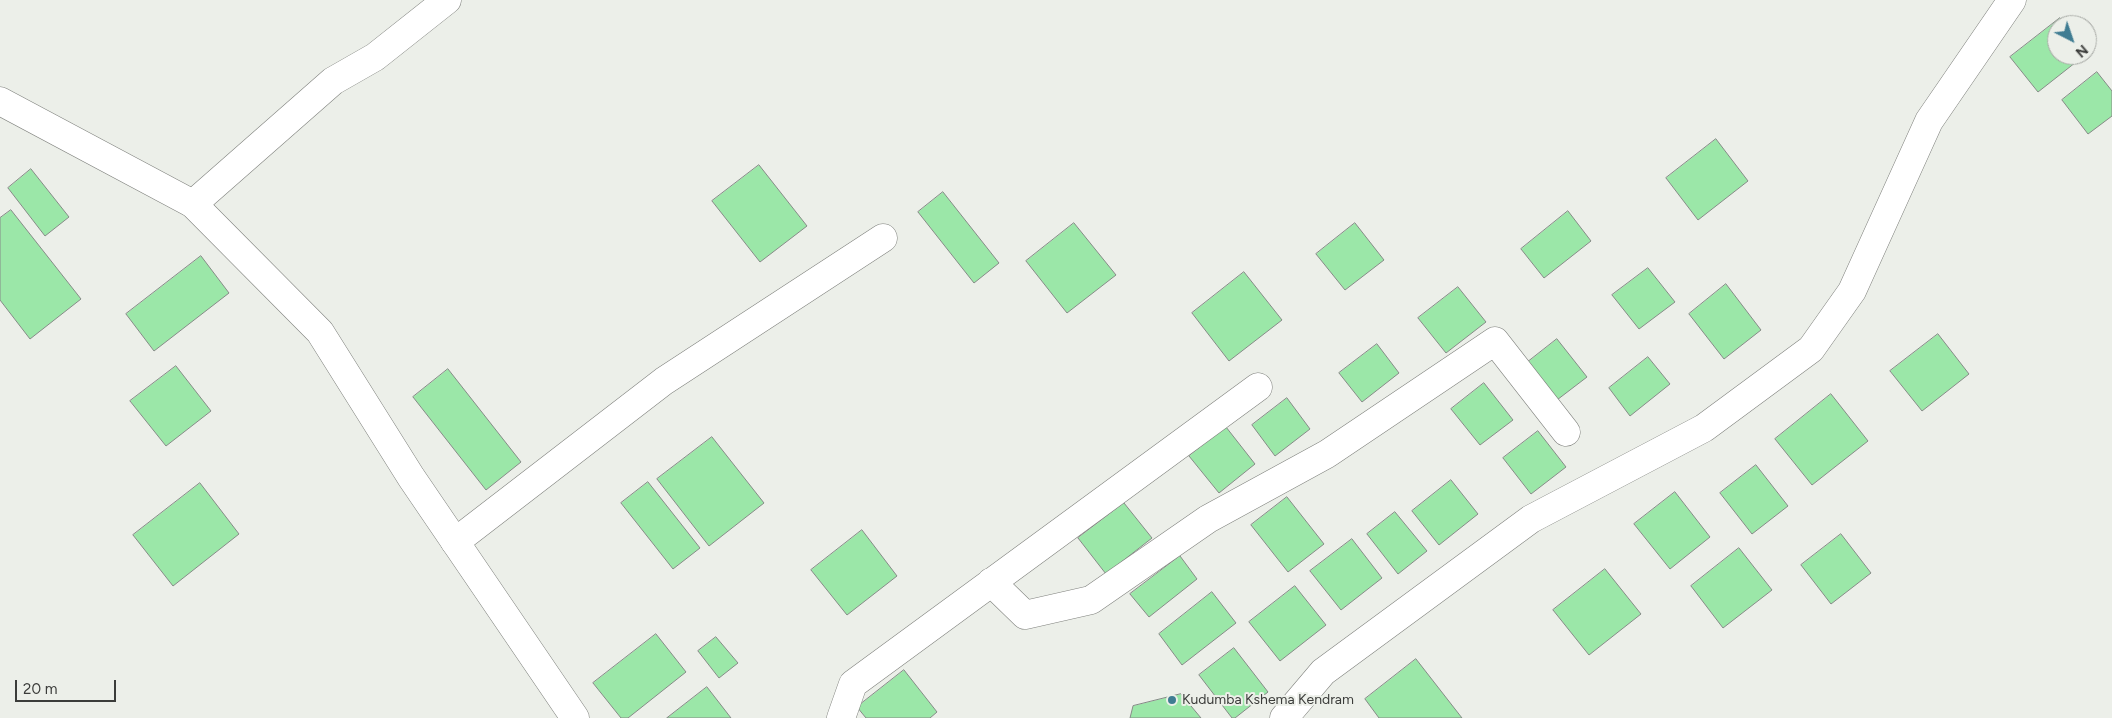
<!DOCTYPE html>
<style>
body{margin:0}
#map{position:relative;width:2112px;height:718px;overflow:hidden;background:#ecefe9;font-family:Figtree,sans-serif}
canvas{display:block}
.north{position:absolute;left:2047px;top:15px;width:50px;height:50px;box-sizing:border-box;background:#ecefe9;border:1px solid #a5a7a3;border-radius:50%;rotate:139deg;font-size:14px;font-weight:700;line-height:20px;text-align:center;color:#3b3c3a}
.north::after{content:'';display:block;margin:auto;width:18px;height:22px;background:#3f7c92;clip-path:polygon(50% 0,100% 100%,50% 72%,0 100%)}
.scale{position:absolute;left:15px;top:680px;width:101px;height:22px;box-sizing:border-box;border:2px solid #3b3c3a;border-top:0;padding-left:6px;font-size:15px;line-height:18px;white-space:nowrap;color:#3b3c3a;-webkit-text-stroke:4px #ecefe9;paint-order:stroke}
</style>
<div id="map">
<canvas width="2112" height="718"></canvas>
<div class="north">N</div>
<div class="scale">20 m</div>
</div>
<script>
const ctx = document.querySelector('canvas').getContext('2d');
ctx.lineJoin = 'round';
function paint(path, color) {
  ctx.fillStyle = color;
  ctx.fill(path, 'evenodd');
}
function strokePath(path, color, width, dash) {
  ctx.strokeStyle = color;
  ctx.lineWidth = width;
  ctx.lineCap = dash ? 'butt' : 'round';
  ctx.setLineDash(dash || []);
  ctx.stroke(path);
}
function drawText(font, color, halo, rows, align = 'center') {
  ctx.font = font + ' Figtree,sans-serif';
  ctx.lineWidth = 4;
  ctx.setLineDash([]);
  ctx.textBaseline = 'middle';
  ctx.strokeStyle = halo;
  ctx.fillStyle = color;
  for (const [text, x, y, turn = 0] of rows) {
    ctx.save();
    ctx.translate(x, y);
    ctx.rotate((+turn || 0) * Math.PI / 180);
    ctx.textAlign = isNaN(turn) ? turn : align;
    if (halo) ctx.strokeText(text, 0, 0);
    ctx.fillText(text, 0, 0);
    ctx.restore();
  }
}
const building = new Path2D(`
 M2060,18l6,7h-9v30h28l-47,37 -28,-35z
 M2097,72l15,19v25l-24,18 -26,-34z
 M1716,139l32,42 -50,39 -32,-42z
 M759,165l48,61 -47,36 -48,-61z
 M31,169l38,48 -24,19 -37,-48z
 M943,192l56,71 -25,20 -56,-71z
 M11,210l70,89 -51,40 -30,-39v-82z
 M1568,211l23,30 -47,37 -23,-29z
 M1074,223l42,52 -49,38 -41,-52z
 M1355,223l29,37 -39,30 -29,-36z
 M201,256l28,37 -75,58 -28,-37z
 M1648,268l27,34 -36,27 -27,-34z
 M1244,272l38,48 -53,41 -37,-48z
 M1726,284l35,46 -37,29 -35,-45z
 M1458,287l28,35 -40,31 -28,-35z
 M1938,334l31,40 -47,37 -32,-40z
 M1557,339l30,38 -34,26 -29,-38z
 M1377,344l22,29 -37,29 -23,-29z
 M1648,357l22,27 -40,32 -21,-28z
 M176,366l35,45 -45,35 -36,-45z
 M448,369l73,93 -35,28 -73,-93z
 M1484,383l29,37 -33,25 -29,-36z
 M1831,394l37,47 -56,44 -37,-46z
 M1287,398l23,31 -35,27 -23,-31z
 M1226,427l29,37 -36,29 -30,-37z
 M1538,431l28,36 -35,27 -28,-36z
 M712,437l52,66 -55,43 -52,-67z
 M1756,465l32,41 -36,28 -32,-41z
 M1451,480l27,34 -39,31 -27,-34z
 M648,482l52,66 -27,21 -52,-66z
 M200,483l39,51 -66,52 -40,-51z
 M1675,492l35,45 -40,32 -36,-45z
 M1287,497l37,47 -36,28 -37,-47z
 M1124,503l28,35 -46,36 -28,-36z
 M1395,512l32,39 -29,23 -31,-40z
 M862,530l35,46 -50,39 -36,-45z
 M1841,534l30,39 -40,31 -30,-39z
 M1352,539l30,39 -41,32 -31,-39z
 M1739,548l33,42 -49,38 -32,-42z
 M1180,556l17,23 -48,38 -19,-23z
 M1605,569l36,45 -52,41 -36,-45z
 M1295,586l31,39 -46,36 -31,-39z
 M1212,592l24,31 -54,42 -23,-31z
 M656,634l30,38 -58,46h-7l-28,-35z
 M716,637l22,26 -19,15 -21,-27z
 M1234,648l34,44 -33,26h-3l-33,-43z
 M1416,659l46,59h-83l-14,-19z
 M904,670l33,42 -7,6h-64l-9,-11z
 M707,687l24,31h-64z
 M1181,694l20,24h-71l3,-12z`);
const minor = new Path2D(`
 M193,204l140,-123 42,-24 72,-57
 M455,542l209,-161 219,-143
 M991,582l34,33 66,-15 117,-81 119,-65 168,-113 71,91
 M841,718l12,-34 405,-297
 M1284,718l39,-46 208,-153 173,-91 107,-79 41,-58 77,-170 83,-121`);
const major = new Path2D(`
 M0,101l193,103 127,128 91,145 164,241`);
const markers = [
 [1172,700,5,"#3f7c92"]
];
const poiNames = [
 ["Kudumba Kshema Kendram",1182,700]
];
paint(building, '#9be7a8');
strokePath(building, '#868b87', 1);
strokePath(minor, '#7f817d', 29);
strokePath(major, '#7f817d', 29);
strokePath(minor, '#fff', 28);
strokePath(major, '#fff', 28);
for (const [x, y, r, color] of markers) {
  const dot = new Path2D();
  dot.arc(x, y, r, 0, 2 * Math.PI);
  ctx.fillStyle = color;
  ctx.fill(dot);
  strokePath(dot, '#ecefe9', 2);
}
drawText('14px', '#3b3c3a', '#ecefe9', poiNames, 'left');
</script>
